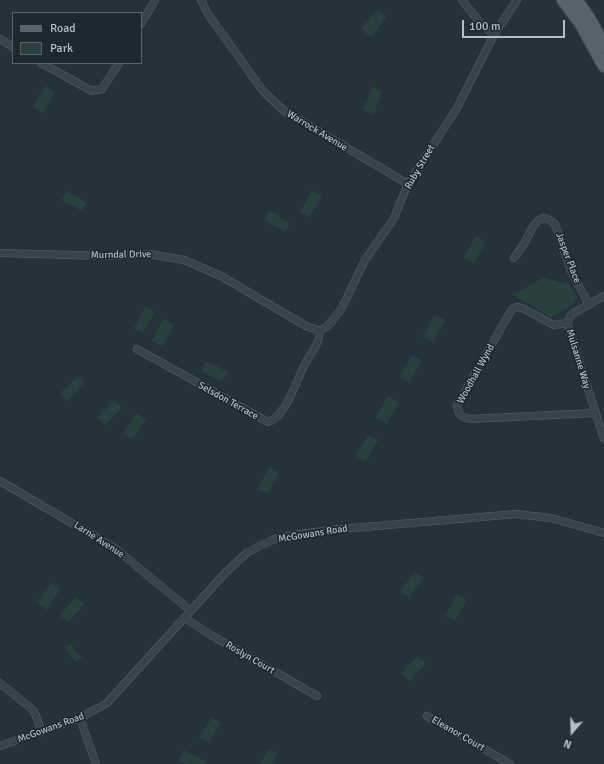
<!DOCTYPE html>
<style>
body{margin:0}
#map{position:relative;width:604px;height:764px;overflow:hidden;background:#25323b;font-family:Signika,sans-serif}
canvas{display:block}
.legend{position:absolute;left:12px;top:12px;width:130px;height:52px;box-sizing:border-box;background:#1e2831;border:1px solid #5a646d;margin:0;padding:5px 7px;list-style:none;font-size:12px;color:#b5bec7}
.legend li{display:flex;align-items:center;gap:8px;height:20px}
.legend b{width:20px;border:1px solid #5a646d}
.north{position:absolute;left:552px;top:712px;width:40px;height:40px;-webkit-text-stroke:3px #1e2831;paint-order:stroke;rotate:200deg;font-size:11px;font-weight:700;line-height:16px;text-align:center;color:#b5bec7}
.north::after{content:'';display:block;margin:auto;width:14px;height:18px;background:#b5bec7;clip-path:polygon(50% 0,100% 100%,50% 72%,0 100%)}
.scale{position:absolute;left:462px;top:20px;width:103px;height:18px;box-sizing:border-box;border:2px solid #b5bec7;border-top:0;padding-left:5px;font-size:12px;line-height:14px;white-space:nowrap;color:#b5bec7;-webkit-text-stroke:3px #1e2831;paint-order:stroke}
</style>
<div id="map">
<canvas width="604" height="764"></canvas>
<ul class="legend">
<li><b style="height:5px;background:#57626c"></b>Road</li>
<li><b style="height:11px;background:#2a403e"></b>Park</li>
</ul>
<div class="north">N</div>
<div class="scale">100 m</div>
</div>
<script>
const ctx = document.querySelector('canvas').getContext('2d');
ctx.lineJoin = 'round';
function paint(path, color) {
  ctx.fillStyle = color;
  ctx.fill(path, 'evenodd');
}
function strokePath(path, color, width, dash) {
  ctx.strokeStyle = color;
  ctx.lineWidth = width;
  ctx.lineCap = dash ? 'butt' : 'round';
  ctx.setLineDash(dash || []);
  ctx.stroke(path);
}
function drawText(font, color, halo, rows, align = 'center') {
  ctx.font = font + ' Signika,sans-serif';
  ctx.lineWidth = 3.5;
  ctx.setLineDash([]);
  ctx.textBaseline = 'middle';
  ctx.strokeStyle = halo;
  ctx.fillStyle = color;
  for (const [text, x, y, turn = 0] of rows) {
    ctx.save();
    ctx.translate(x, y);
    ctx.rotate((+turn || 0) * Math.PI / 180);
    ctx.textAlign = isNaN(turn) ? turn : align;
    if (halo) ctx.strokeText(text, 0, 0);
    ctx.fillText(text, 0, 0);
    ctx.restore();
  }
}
const green = new Path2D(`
 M378,9l9,8 -16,20 -10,-8z
 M45,86l10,6 -12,21 -10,-6z
 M372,87l10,4 -8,23 -11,-4z
 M67,191l20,12 -5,8 -20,-11z
 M312,191l10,5 -12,21 -10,-5z
 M269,210l21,13 -5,9 -21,-12z
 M476,236l10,6 -12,21 -10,-6z
 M543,278l26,6 8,13 -3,7 -23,13 -38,-22z
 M145,307l10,5 -12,21 -9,-5z
 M435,315l10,5 -12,22 -10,-6z
 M164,319l10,6 -12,21 -10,-6z
 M412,355l10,5 -13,22 -9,-6z
 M206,361l22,11 -6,10 -21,-11z
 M78,376l7,8 -18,17 -7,-8z
 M388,396l11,6 -12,22 -11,-7z
 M114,400l8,8 -17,17 -8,-7z
 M137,413l9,7 -14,19 -9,-6z
 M368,435l10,5 -12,21 -10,-5z
 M269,467l10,5 -11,22 -10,-5z
 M415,572l9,6 -15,19 -9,-6z
 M51,583l9,6 -13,21 -10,-7z
 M457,594l10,6 -12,21 -10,-6z
 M76,597l8,7 -16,19 -8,-8z
 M70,644l12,14 -6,4 -11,-13z
 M417,656l9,7 -16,18 -9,-7z
 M212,717l9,6 -13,20 -9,-6z
 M269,748l9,6 -6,10h-12z
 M184,750l22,12 -1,2h-19l-7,-4z`);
const minor = new Path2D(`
 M201,0l7,14 55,77 20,19 125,74
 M462,0l18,23 14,12
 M141,24l14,-24
 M0,39l13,8
 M41,63l51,28 10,-2 17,-26
 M0,253l108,3 41,-2 35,6 37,16 85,50 14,5
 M514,258c4,-6 8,-11 11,-16 7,-12 13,-34 30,-18l16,47 18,34
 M604,296l-32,18 -5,9 37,116
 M567,323l-13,2 -32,-17 -5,-1 -5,2 -55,96c1,9 4,12 12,14l126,-6
 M320,331l9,-6 13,-17 23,-48 29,-42 14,-34 49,-76 37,-73 23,-35
 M137,349l131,73c16,-3 29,-42 36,-56 6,-13 15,-20 16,-35
 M0,481l116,68 75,62
 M185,618l26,17 106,61
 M0,683l34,28 8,21
 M427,716l83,48
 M80,718l16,46
 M0,746l80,-28 27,-15 119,-131 22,-20 26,-13 19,-4 37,-5 186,-16 35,4 53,15`);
const primary = new Path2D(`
 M563,0l18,24 23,42
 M576,0l13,18 15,28`);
const streetNames = [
 ["Warrock Avenue",317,131,31],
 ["Ruby Street",420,167,-60],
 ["Murndal Drive",121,255,-1],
 ["Jasper Place",568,258,69],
 ["Mulsanne Way",578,359,73],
 ["Woodhall Wynd",476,374,-61],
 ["Selsdon Terrace",228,401,29],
 ["McGowans Road",313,534,-9],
 ["Larne Avenue",99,540,33],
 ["Roslyn Court",250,658,30],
 ["McGowans Road",51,728,-20],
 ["Eleanor Court",458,734,30]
];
paint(green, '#2a403e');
strokePath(minor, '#57616a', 8);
strokePath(primary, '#454f58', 14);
strokePath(minor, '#39434c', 7);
strokePath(primary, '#57626c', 12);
drawText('10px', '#b5bec7', '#1e2831', streetNames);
</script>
